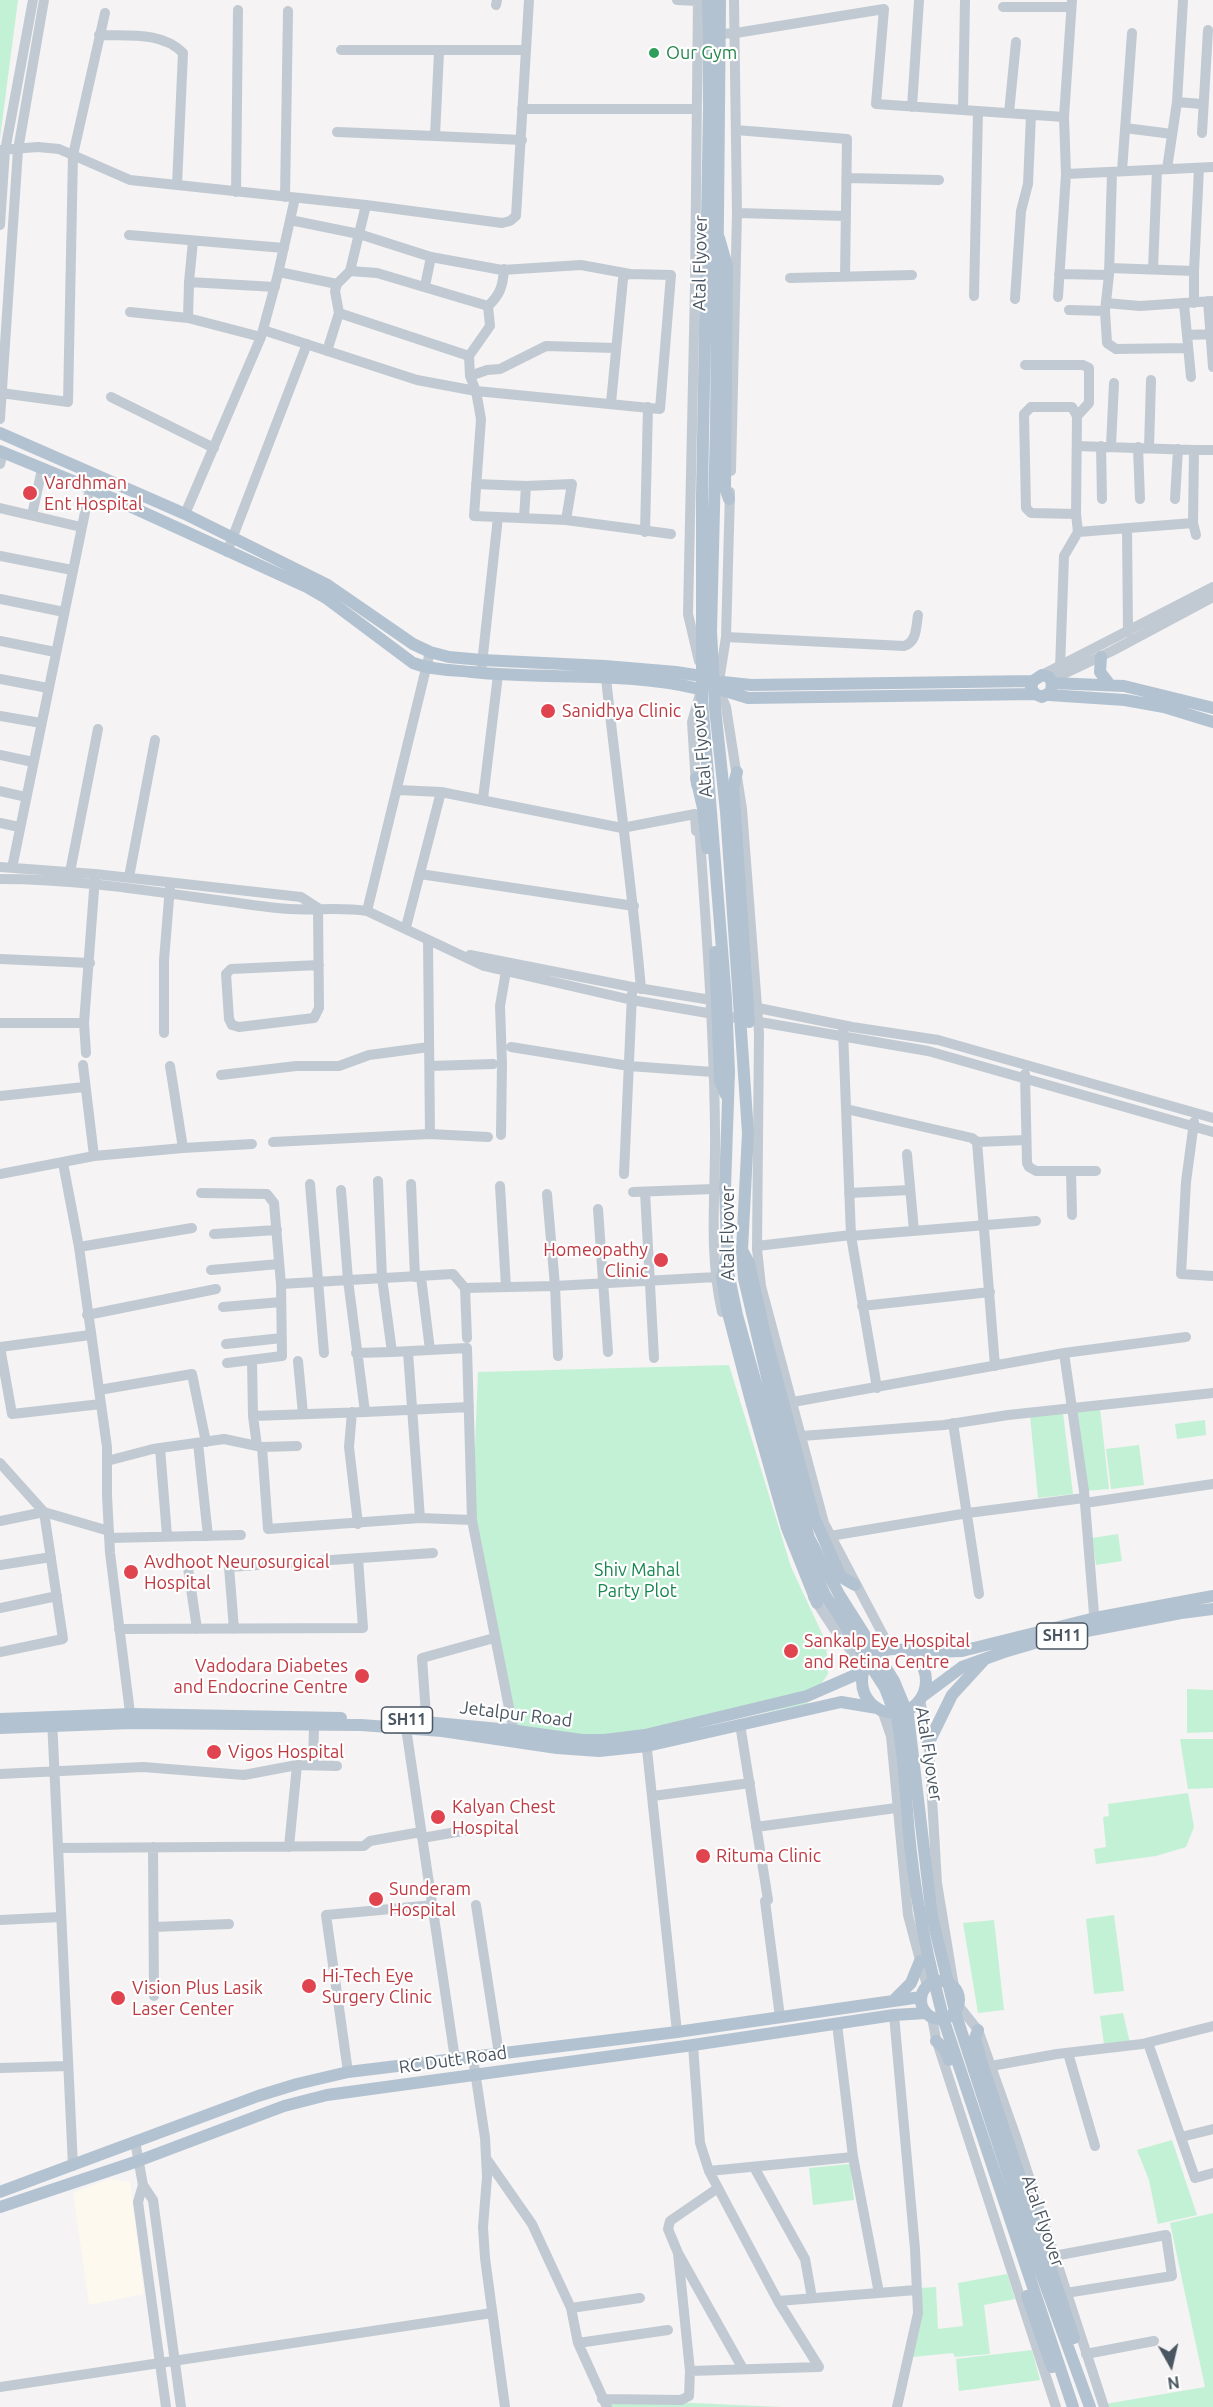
<!DOCTYPE html>
<style>
body{margin:0}
#map{position:relative;width:1213px;height:2407px;overflow:hidden;background:#f5f3f3;font-family:Ubuntu,sans-serif}
canvas{display:block}
.north{position:absolute;left:1141px;top:2335px;width:60px;height:60px;-webkit-text-stroke:4px #fff;paint-order:stroke;rotate:172deg;font-size:16px;font-weight:700;line-height:24px;text-align:center;color:#4a5661}
.north::after{content:'';display:block;margin:auto;width:21px;height:27px;background:#4a5661;clip-path:polygon(50% 0,100% 100%,50% 72%,0 100%)}
</style>
<div id="map">
<canvas width="1213" height="2407"></canvas>
<div class="north">N</div>
</div>
<script>
const ctx = document.querySelector('canvas').getContext('2d');
ctx.lineJoin = 'round';
function paint(path, color) {
  ctx.fillStyle = color;
  ctx.fill(path, 'evenodd');
}
function strokePath(path, color, width, dash) {
  ctx.strokeStyle = color;
  ctx.lineWidth = width;
  ctx.lineCap = dash ? 'butt' : 'round';
  ctx.setLineDash(dash || []);
  ctx.stroke(path);
}
function drawText(font, color, halo, rows, align = 'center') {
  ctx.font = font + ' Ubuntu,sans-serif';
  ctx.lineWidth = 4.5;
  ctx.setLineDash([]);
  ctx.textBaseline = 'middle';
  ctx.strokeStyle = halo;
  ctx.fillStyle = color;
  for (const [text, x, y, turn = 0] of rows) {
    ctx.save();
    ctx.translate(x, y);
    ctx.rotate((+turn || 0) * Math.PI / 180);
    ctx.textAlign = isNaN(turn) ? turn : align;
    if (halo) ctx.strokeText(text, 0, 0);
    ctx.fillText(text, 0, 0);
    ctx.restore();
  }
}
const commercial = new Path2D(`
 M109,2179l21,3 14,112 -55,11 -16,-112z`);
const green = new Path2D(`
 M0,0h18l-18,138z
 M729,1365l62,202 35,75 2,32 -21,30 -169,34 -126,-4 -40,-214 6,-148z
 M1100,1408l9,81 -24,2 -11,-80z
 M1063,1413l10,81 -35,4 -8,-82z
 M1205,1420l1,15 -29,4 -2,-15z
 M1139,1445l5,40 -33,4 -5,-40z
 M1118,1534l4,27 -26,4 -4,-27z
 M1187,1689l26,1v42l-26,1z
 M1180,1739h33v49l-25,1z
 M1188,1793l6,34 -8,20 -30,9 -60,8 -2,-15 12,-2 -3,-30 6,-1 -1,-12z
 M1114,1915l10,76 -30,3 -8,-75z
 M994,1920l10,90 -26,3 -15,-90z
 M1123,2013l7,30 -26,1 -4,-28z
 M1172,2140l25,75 -39,9 -9,-44 -12,-30z
 M850,2164l4,36 -41,5 -4,-37z
 M1213,2213v194h-106l-2,-3 100,-17 -35,-164z
 M1007,2274l8,25 -31,6 6,49 -35,3 -2,-4 -41,4 8,-69 16,-1 2,42 25,-3 -5,-43z
 M1032,2350l8,30 -81,11 -3,-32z
 M602,2399l180,8h-179z`);
const minor = new Path2D(`
 M677,0l21,1
 M698,0l-3,287 -7,327 11,47
 M496,5l1,-5
 M1003,7h68
 M712,34l24,-1 148,-24 -8,95 188,13 2,57 -8,123
 M99,35c28,1 63,-4 84,18l-6,132
 M341,50h184
 M439,52l-4,84 87,4
 M1177,102l25,2
 M912,107l7,-107
 M522,109h174
 M963,110l2,-110
 M1009,113l7,-71
 M1064,117l8,-117
 M1125,128l47,6
 M736,130l111,9 -2,138
 M337,132l98,4
 M1202,133l6,-103
 M0,150l38,-3 21,2 71,31 236,25 136,18 8,-2 6,-5 13,-216
 M1167,169l10,-67 6,-102
 M1122,171l10,-138
 M1112,172l-3,103 -4,36 2,32 9,6 72,-1
 M1066,174l147,-7
 M847,178l92,2
 M236,192l2,-182
 M285,197l3,-186
 M737,213l109,3
 M290,220l69,14 72,23
 M0,225l5,-74 28,-151
 M129,235l155,13
 M1109,268l85,3
 M1153,269l4,-99
 M350,271l16,-66
 M279,272l58,12 13,-13 27,2 111,33
 M1059,274l50,1
 M790,278l122,-3
 M189,282l4,-41
 M337,284l-2,7 4,22 130,43 21,-30 -2,-20
 M425,286l6,-29 71,13 79,-5 49,9
 M974,296l4,-185
 M1015,299l6,-88 7,-27 3,-69
 M1208,301l5,66
 M1106,303l34,3 73,-5
 M1194,303v-32l5,-103
 M1184,304l7,73
 M488,306c12,-11 15,-20 16,-37
 M1069,310l36,1
 M130,312l58,6 73,19
 M188,318l1,-36 86,5
 M263,330l154,50 59,11 5,28 -7,97 92,4 105,14
 M1187,335l26,-1
 M327,351l12,-38
 M469,356l1,20 6,15 184,18 11,-134 -41,-1 -5,1 -2,4 -12,124
 M1025,365h58l6,3v35l-12,13
 M470,376l17,-6 13,-1 46,-23 69,2
 M1,393l67,9 5,-247 32,-142
 M111,397l103,51
 M1031,407h41l5,9 -1,98 -45,-1 -5,-5 -2,-94z
 M0,419l18,-269 26,-150
 M1077,446l117,4
 M1101,446l1,53
 M1111,446l3,-63
 M1138,447l2,52
 M1149,448l2,-68
 M0,464l3,-12
 M731,471l6,-258 -3,-213
 M476,484l50,2 46,-2 -6,36
 M1175,499l3,-50
 M0,508l81,19
 M185,514l76,-177 16,-59 18,-80
 M1076,514l2,18 115,-9
 M32,515l10,-46
 M524,518l2,-32
 M1127,528l1,104
 M645,532l3,-125
 M1196,535l-3,-12 1,-73h19
 M227,552l80,-208
 M0,556l72,14
 M0,599l64,13
 M726,637l178,9c13,-4 12,-19 14,-31
 M0,641l55,11
 M1060,669l4,-113 14,-24
 M481,673l17,-156
 M720,675l6,-38 4,-145
 M1040,676l173,-89
 M606,678c11,104 26,207 35,311
 M0,679l48,9
 M1051,680l61,-29 101,-54
 M720,693l6,14 16,102 17,224 -2,216 4,37 63,237 67,127
 M0,716l41,7
 M0,755l33,7
 M696,785l-4,-63 8,-28
 M398,790l43,2 181,36 73,-14 1,17
 M0,791l26,6
 M483,799l15,-124
 M0,823l19,4
 M699,824c7,102 15,204 16,306 1,62 -7,120 7,182
 M0,867l95,7 206,23 17,11
 M12,868l78,-380
 M70,872l28,-143
 M420,874l214,32
 M129,877l26,-137
 M0,879c93,0 185,18 277,29 30,4 60,-2 90,3l117,55 148,34 296,51 285,81
 M318,908l1,100 -5,10 -75,9 -7,-2 -3,-6 -3,-45 5,-5 88,-4
 M367,911l63,-259
 M406,927l35,-135
 M428,940l2,194
 M470,955l162,32 85,14
 M0,959l90,4
 M753,1007l99,20 86,13 275,78
 M0,1023h84
 M843,1031l8,205 26,152
 M164,1033v-73l6,-73
 M511,1047l118,19 84,6
 M86,1053l-2,-30 11,-146
 M83,1065l11,91
 M170,1066l13,82
 M430,1066l63,-2
 M1025,1074l2,89 2,4 7,4h60
 M221,1075l75,-9h43l30,-11 60,-8
 M0,1096l84,-9
 M846,1109l126,29 5,4 18,224
 M1194,1122l-8,60 -5,92 32,2
 M501,1135l1,-72 -2,-57 6,-35
 M273,1142l157,-8 58,3
 M977,1142l49,-2
 M907,1154l7,77
 M63,1163l16,84 28,200v48l3,58 21,168
 M1071,1171l1,44
 M0,1174l94,-18 89,-8 69,-4
 M624,1174l8,-180
 M378,1181l4,97 10,74 75,-4 5,172 43,218
 M310,1184l14,169
 M411,1184l4,93
 M500,1186l6,101
 M633,1192l80,-3
 M645,1192l9,166
 M201,1193l66,1 7,9 7,81 1,72 -55,7
 M849,1193l61,-3
 M547,1194l8,92 3,70
 M598,1209l10,143
 M214,1234l63,-4
 M851,1236l185,-15
 M757,1246l94,-11
 M79,1247l113,-19
 M211,1270l68,-6
 M421,1277l9,73
 M281,1284l172,-10 12,14 2,50
 M465,1288l90,-2 161,-9
 M862,1306l128,-14
 M223,1307l58,-5
 M87,1315l129,-26
 M226,1344l56,-6
 M0,1347l12,67 89,-10
 M0,1347l90,-12
 M408,1352l12,166
 M356,1353l36,-1
 M1064,1353l20,138 11,135
 M252,1361l1,55
 M298,1361l5,53
 M99,1390l93,-16 14,68
 M793,1402l271,-49 122,-16
 M352,1412l-3,35 9,77
 M365,1412l104,-5
 M953,1423l26,171
 M802,1436l142,-11 64,-10 205,-22
 M198,1443l10,93
 M257,1446l-4,-30 112,-4 -17,-132 -7,-90
 M262,1447l6,82 152,-11 52,2
 M160,1448l7,88
 M107,1461l46,-12 71,-10 38,8 35,-1
 M0,1463l44,49 19,127 -63,13
 M1085,1503l128,-19
 M0,1521l44,-9 65,19
 M830,1536l138,-23 116,-15
 M109,1538l132,-3
 M0,1565l51,-8
 M188,1568l9,61
 M813,1597l21,32 30,38
 M0,1608l57,-12
 M119,1629l244,-1 -5,-70
 M234,1629l-5,-62 204,-14
 M920,1699l9,48 8,136 17,104
 M882,1710l9,26 17,179 19,71
 M52,1719l21,447
 M405,1721l50,338
 M740,1724l28,176
 M427,1730l-5,-72 72,-20
 M646,1740l31,292
 M313,1765l1,-39
 M0,1774l143,-7 101,8 53,-10
 M653,1796l97,-13
 M756,1827l140,-19
 M422,1838l58,-10
 M153,1847l1,149
 M289,1847l8,-82 40,1
 M58,1848l306,-2 6,-5 51,-9
 M765,1901l15,116
 M476,1905l23,149
 M0,1920l61,-3
 M154,1927l75,-3
 M958,2005l20,25 38,107 88,270
 M894,2015l21,234 3,64 -21,94
 M932,2017l4,22 120,368
 M837,2024l16,133 26,136
 M1148,2043l47,135 18,-5
 M1068,2053l27,93
 M473,2058l12,80 2,39 -4,50 2,31 20,149
 M991,2066l66,-12 85,-10 71,-18
 M0,2068l68,-2
 M348,2072l-22,-157 108,-10
 M1181,2137l32,-8
 M135,2141l8,44 10,15 28,207
 M486,2158l46,66 39,84 7,35 29,64
 M754,2167l51,92 7,39
 M709,2171l144,-14
 M143,2185l-5,17 28,205
 M718,2188l-48,33 -2,8 10,24 65,116
 M1054,2256l112,-21 6,41 -106,17
 M778,2301l138,-11
 M571,2308l69,-10
 M578,2343l90,-13
 M1086,2354l68,-13
 M690,2371l129,-4 -41,-66 -69,-130 -9,-28 -7,-98
 M0,2387l492,-74
 M602,2399l79,1 8,-4 1,-25 -12,-118`);
const major = new Path2D(`
 M719,238l8,28 -2,222 4,11
 M0,433l185,81 141,70 87,60 17,8 19,5 33,3 123,6 71,6 25,4
 M0,451l90,37 217,99 19,11 87,65c19,7 39,7 59,9 75,8 153,-1 227,17
 M1101,657l-1,15 10,13
 M723,682l28,3 282,-4 9,-6 7,2 3,6 -1,9 -9,5 -7,-3 -4,-6 2,-7
 M1052,683l72,3 89,22
 M722,690l26,8 287,-4
 M1049,695l76,5 39,7 49,15
 M696,778l7,30
 M734,799l-1,-11 4,-16
 M742,1250l7,13 16,72 49,182 27,60 14,8
 M726,1258l-4,19 5,32 24,92 36,127 30,75
 M862 1681a32 32 0 1 1 64 0a32 32 0 1 1-64 0Z
 M901,1650l28,2 33,-1 133,-33 118,-22
 M923,1696l39,-29 42,-15 51,-15 126,-24 32,-4
 M0,1719l131,-5 210,4
 M897,1719c6,30 8,60 10,91 4,56 13,112 26,167
 M404,1720l106,10 72,10h22l41,-5 162,-39 55,-24
 M0,1728l131,-5 230,2 81,6 115,17 42,3 48,-5 194,-44 36,6
 M928,1744l24,-49 33,-36
 M921 2000a19 19 0 1 1 38 0a19 19 0 1 1-38 0Z
 M893,2001l18,-18 9,-22
 M956,2015l78,239 56,153
 M944,2021l129,386
 M978,2030l-3,8 7,26 92,274
 M936,2041l8,7 5,12
 M0,2192l258,-96 39,-12 51,-12 329,-40 244,-35
 M0,2207l138,-46 146,-55 43,-11 366,-50 201,-30 32,-2
 M1027,2296l25,71`);
const majorBridge = new Path2D(`
 M708,0l1,108 -7,387v205l24,299 3,73 -4,116 3,84 9,43 62,223 26,57 60,93 12,31
 M720,0l-4,428 -5,203 4,77 11,104 22,321 -6,117 2,29 30,128 35,131 31,58 54,85 14,34 24,202 24,98
 M734,799l15,223
 M703,808l4,40
 M715,952l5,129 6,14
 M933,1977l11,44`);
const markers = [
 [654,53,6,"#2e9e5b"],
 [30,493,8,"#e0444e"],
 [548,711,8,"#e0444e"],
 [661,1260,8,"#e0444e"],
 [131,1572,8,"#e0444e"],
 [791,1651,8,"#e0444e"],
 [362,1676,8,"#e0444e"],
 [214,1752,8,"#e0444e"],
 [438,1817,8,"#e0444e"],
 [703,1856,8,"#e0444e"],
 [376,1899,8,"#e0444e"],
 [309,1986,8,"#e0444e"],
 [118,1998,8,"#e0444e"]
];
const shields = [
 [1062,1636,51],
 [407,1720,51]
];
const shieldNames = [
 ["SH11",1062,1636],
 ["SH11",407,1720]
];
const leisureNames = [
 ["Our Gym",666,53]
];
const streetNames = [
 ["Atal Flyover",700,263,-89],
 ["Atal Flyover",702,750,-95],
 ["Atal Flyover",728,1233,-90],
 ["Jetalpur Road",516,1714,7],
 ["Atal Flyover",929,1754,81],
 ["RC Dutt Road",453,2060,-8],
 ["Atal Flyover",1043,2221,71]
];
const healthNames = [
 ["Vardhman",44,483],
 ["Ent Hospital",44,504],
 ["Sanidhya Clinic",562,711],
 ["Homeopathy",648,1250,"right"],
 ["Clinic",648,1271,"right"],
 ["Avdhoot Neurosurgical",144,1562],
 ["Hospital",144,1583],
 ["Sankalp Eye Hospital",804,1641],
 ["and Retina Centre",804,1662],
 ["Vadodara Diabetes",348,1666,"right"],
 ["and Endocrine Centre",348,1687,"right"],
 ["Vigos Hospital",228,1752],
 ["Kalyan Chest",452,1807],
 ["Hospital",452,1828],
 ["Rituma Clinic",716,1856],
 ["Sunderam",389,1889],
 ["Hospital",389,1910],
 ["Hi-Tech Eye",322,1976],
 ["Surgery Clinic",322,1997],
 ["Vision Plus Lasik",132,1988],
 ["Laser Center",132,2009]
];
const parkNames = [
 ["Shiv Mahal",637,1570],
 ["Party Plot",637,1591]
];
paint(commercial, '#fdf9ef');
paint(green, '#c3f1d5');
strokePath(minor, '#c1cad2', 10);
strokePath(major, '#b3c2d1', 12);
strokePath(majorBridge, '#b3c2d1', 12);
for (const [x, y, r, color] of markers) {
  const dot = new Path2D();
  dot.arc(x, y, r, 0, 2 * Math.PI);
  ctx.fillStyle = color;
  ctx.fill(dot);
  strokePath(dot, '#fff', 2);
}
for (const [x, y, w] of shields) {
  const box = new Path2D();
  box.roundRect(x - w / 2, y - 13, w, 26, 4.5);
  ctx.fillStyle = '#fff';
  ctx.fill(box);
  strokePath(box, '#4a5661', 1.5);
}
drawText('bold 16px', '#4a5661', null, shieldNames);
drawText('18px', '#27864d', '#fff', leisureNames, 'left');
drawText('18px', '#4a5661', '#fff', streetNames);
drawText('18px', '#be3a42', '#fff', healthNames, 'left');
drawText('18px', '#17864f', '#fff', parkNames);
</script>
